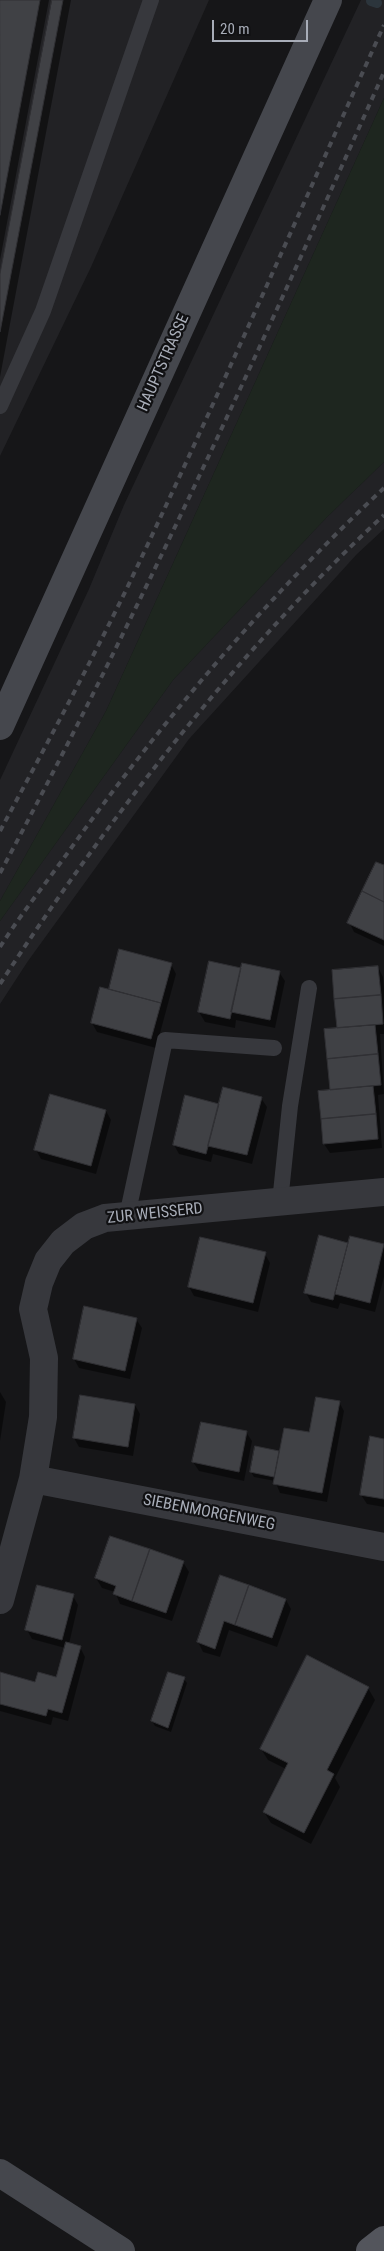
<!DOCTYPE html>
<style>
body{margin:0}
#map{position:relative;width:384px;height:2251px;overflow:hidden;background:#161618;font-family:"Roboto Condensed",sans-serif}
canvas{display:block}
.scale{position:absolute;left:212px;top:20px;width:96px;height:22px;box-sizing:border-box;border:2px solid #a8adb8;border-top:0;padding-left:6px;font-size:15px;line-height:18px;white-space:nowrap;color:#a8adb8;-webkit-text-stroke:4px #111113;paint-order:stroke}
</style>
<div id="map">
<canvas width="384" height="2251"></canvas>
<div class="scale">20 m</div>
</div>
<script>
const ctx = document.querySelector('canvas').getContext('2d');
ctx.lineJoin = 'round';
function paint(path, color) {
  ctx.fillStyle = color;
  ctx.fill(path, 'evenodd');
}
function strokePath(path, color, width, dash) {
  ctx.strokeStyle = color;
  ctx.lineWidth = width;
  ctx.lineCap = dash ? 'butt' : 'round';
  ctx.setLineDash(dash || []);
  ctx.stroke(path);
}
function drawText(font, color, halo, rows, align = 'center') {
  ctx.font = font + ' "Roboto Condensed",sans-serif';
  ctx.lineWidth = 4.5;
  ctx.setLineDash([]);
  ctx.textBaseline = 'middle';
  ctx.strokeStyle = halo;
  ctx.fillStyle = color;
  for (const [text, x, y, turn = 0] of rows) {
    ctx.save();
    ctx.translate(x, y);
    ctx.rotate((+turn || 0) * Math.PI / 180);
    ctx.textAlign = isNaN(turn) ? turn : align;
    if (halo) ctx.strokeText(text, 0, 0);
    ctx.fillText(text, 0, 0);
    ctx.restore();
  }
}
const built = new Path2D(`
 M0,0h209l-118,267 -91,189z
 M361,0h23v98l-278,613 -106,190v-121l89,-191 35,-84z
 M384,462v67l-27,25 -168,185 -161,222 -28,43v-83l173,-241 154,-163z`);
const green = new Path2D(`
 M384,98v364l-57,55 -154,163 -173,241v-20l106,-190z`);
const shadow = new Path2D(`
 M0,0h49l-49,260z
 M53,0h18l-71,377v-97z
 M384,867v79l-30,-14 -5,-10z
 M120,951l51,13 5,10 -20,74 -59,-16 -5,-9 18,-33z
 M378,967l5,10 1,11v46h-4l4,60 -6,1 4,53 -52,5 -6,-9 14,-114z
 M241,969l38,3 6,9 -10,47 -39,-8 -1,8 -30,-6 -6,-10z
 M261,1098l6,9 -15,57 -39,-10 -2,8 -32,-8 -5,-9 46,-40z
 M106,1111l5,9 -15,54 -55,-15 -5,-9z
 M320,1237l29,7 2,-7 33,8v32l-9,35 -35,-9 -2,6 -27,-7 -5,-9z
 M265,1254l5,9 -12,49 -64,-16 -5,-9z
 M136,1319l6,9 -12,51 -51,-11 -5,-9z
 M0,1392l6,10 -6,39z
 M339,1402l5,9 -17,91 -47,-9 -5,-12 -21,-4 -3,-5 5,-24 22,4 2,3 30,-21z
 M135,1405l5,9 -7,42 -54,-9 -5,-9z
 M246,1432l6,9 -8,40 -45,-10 -6,-9z
 M384,1440v67l-17,-3 -6,-9z
 M183,1562l6,10 -17,49 -52,-17 -5,-12 -13,-4 -6,-10z
 M221,1577l65,23 5,9 -14,38 -48,-17 -9,27 -17,-5 -5,-10z
 M73,1596l5,9 -9,39 11,3 5,10 -17,64 -15,-4 -2,8 -51,-14v-37l36,10 21,-6 8,-30 -33,-9 -5,-9z
 M169,1673l15,6 3,4 -16,49 -16,-6 -3,-5z
 M368,1688l7,12 -40,78 5,9 -29,57 -40,-21 -7,-11 22,-43 -18,-9 -7,-11z`);
const stream = new Path2D(`
 M371,1l6,2`);
const building = new Path2D(`
 M0,0h40l-40,215z
 M52,0h11l-63,332v-58z
 M376,862l8,3v37l-22,-11z
 M362,891l22,11v38l-37,-17z
 M119,949l53,14 -11,40 -52,-14z
 M209,961l32,7 -11,51 -32,-7z
 M242,963l38,8 -10,49 -39,-8z
 M378,966l3,29 -47,4 -2,-29z
 M100,987l61,16 -10,36 -60,-16z
 M381,995l2,29 -46,4 -3,-29z
 M375,1025l3,29 -51,5 -3,-30z
 M378,1054l3,31 -51,5 -3,-31z
 M373,1086l3,28 -55,5 -3,-28z
 M223,1087l39,10 -15,58 -39,-9z
 M50,1094l56,16 -15,56 -57,-16z
 M185,1095l34,9 -13,50 -33,-9z
 M376,1114l2,25 -55,5 -2,-25z
 M319,1235l29,8 -15,57 -29,-7z
 M350,1236l34,8 -14,59 -35,-9z
 M200,1237l66,15 -13,51 -65,-16z
 M84,1306l53,12 -12,53 -52,-12z
 M80,1395l55,9 -7,43 -55,-9z
 M316,1397l24,4 -18,92 -49,-9 11,-56 25,4z
 M201,1422l46,9 -8,41 -47,-10z
 M370,1436l14,3v60l-24,-4z
 M255,1446l24,5 -5,26 -24,-5z
 M110,1536l40,13 -18,52 -19,-7 3,-8 -21,-8z
 M150,1549l34,12 -18,52 -34,-12z
 M220,1575l29,10 -14,40 -11,-4 -9,28 -18,-7z
 M37,1585l37,9 -12,46 -37,-10z
 M249,1585l37,14 -14,39 -37,-13z
 M66,1642l15,4 -19,67 -14,-4 -2,7 -46,-12v-32l35,10 3,-10 18,5z
 M307,1655l62,32 -42,83 7,4 -30,59 -41,-21 25,-49 -28,-14z
 M168,1672l17,5 -17,51 -17,-7z`);
const lane = new Path2D(`
 M0,406l43,-95 108,-311
 M280,1202l10,-96 19,-118
 M127,1216l38,-176 109,8`);
const street = new Path2D(`
 M33,1479l351,68
 M0,1600l33,-121 10,-62 1,-59 -11,-49 6,-26 9,-22 15,-19 21,-16 21,-8 279,-26`);
const secondary = new Path2D(`
 M0,726l328,-726
 M0,2173l121,78`);
const primary = new Path2D(`
 M370,2251l14,-11`);
const rail = new Path2D(`
 M0,831c43,-80 87,-161 127,-243 89,-186 172,-375 257,-563
 M0,873c140,-261 263,-530 384,-801
 M0,947c21,-33 46,-64 69,-96 93,-130 197,-253 315,-363
 M0,984c107,-164 240,-336 384,-469`);
const streetNames = [
 ["HAUPTSTRASSE",164,363,-66],
 ["ZUR WEISSERD",155,1214,-6],
 ["SIEBENMORGENWEG",209,1513,11]
];
paint(built, '#222225');
paint(green, '#1e261f');
paint(shadow, '#0007');
strokePath(stream, '#2c353c', 10);
paint(building, '#404145');
strokePath(building, '#303034', 1);
strokePath(lane, '#37383d', 16);
strokePath(street, '#37383d', 28);
strokePath(secondary, '#45474d', 28);
strokePath(primary, '#53555c', 28);
strokePath(rail, '#4a4c52', 4, [6, 5]);
drawText('16px', '#a8adb8', '#111113', streetNames);
</script>
